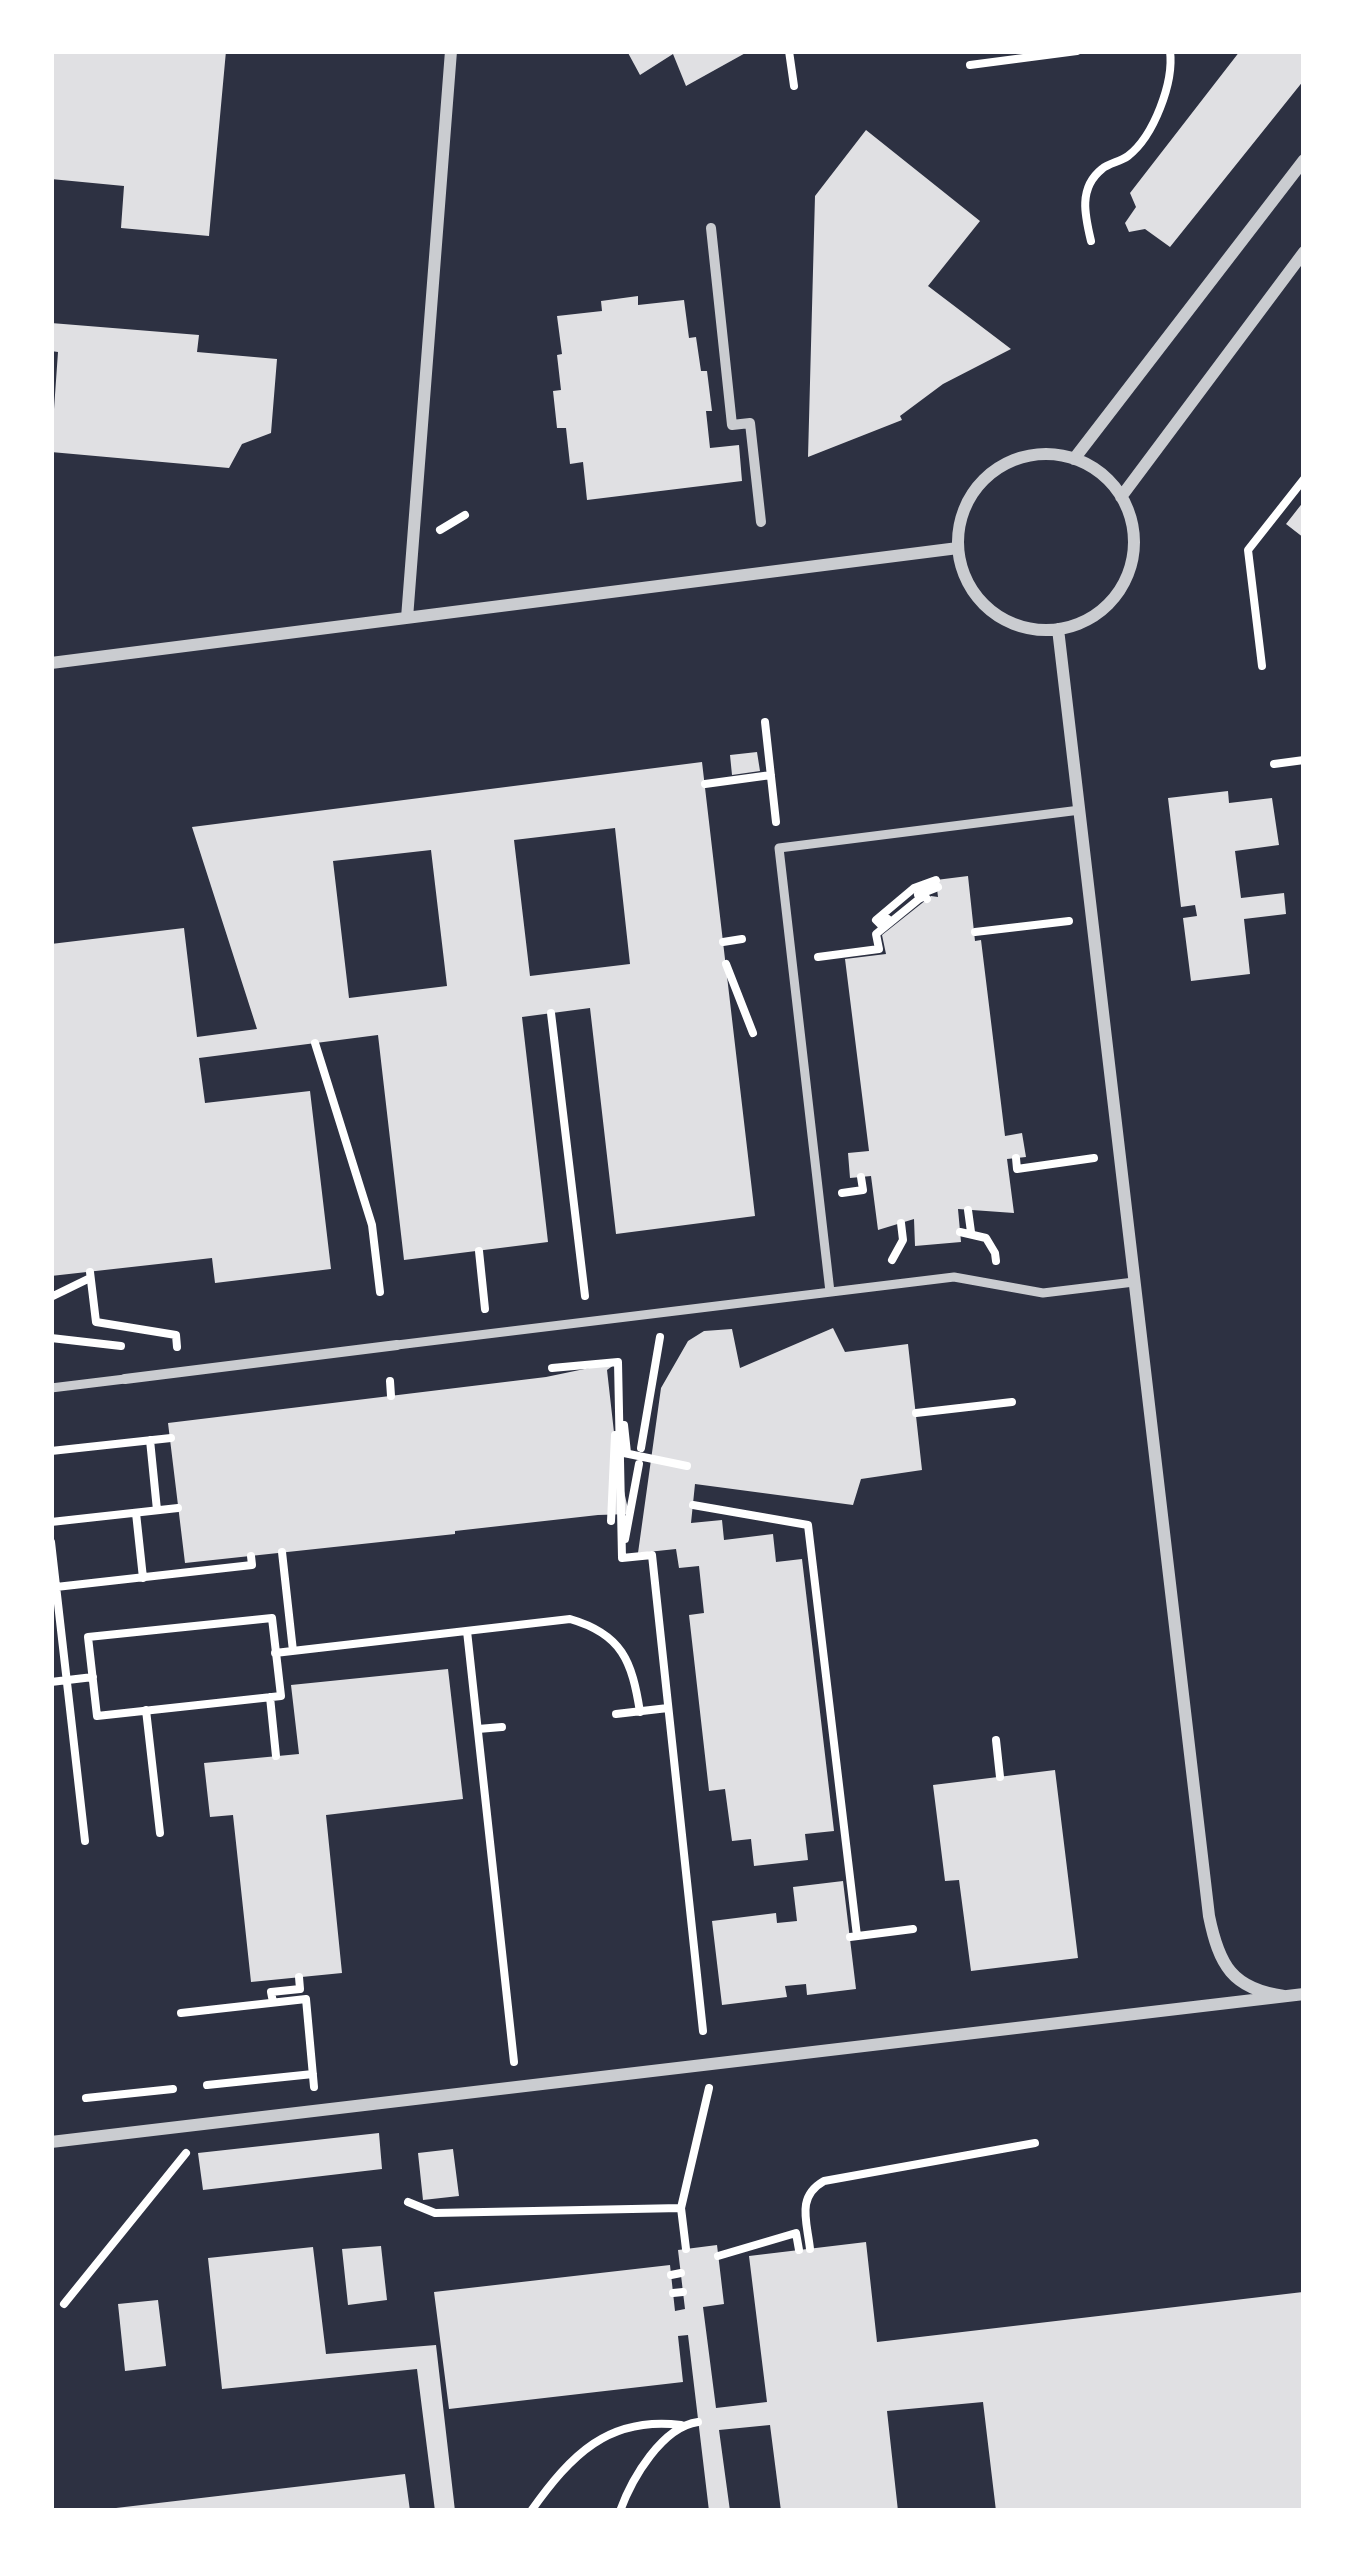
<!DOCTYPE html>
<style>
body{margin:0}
#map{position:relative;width:1355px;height:2562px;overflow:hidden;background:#2d3142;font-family:Overpass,sans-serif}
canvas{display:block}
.frame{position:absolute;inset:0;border:54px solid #fff;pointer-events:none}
</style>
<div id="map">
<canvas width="1355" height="2562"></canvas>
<div class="frame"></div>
</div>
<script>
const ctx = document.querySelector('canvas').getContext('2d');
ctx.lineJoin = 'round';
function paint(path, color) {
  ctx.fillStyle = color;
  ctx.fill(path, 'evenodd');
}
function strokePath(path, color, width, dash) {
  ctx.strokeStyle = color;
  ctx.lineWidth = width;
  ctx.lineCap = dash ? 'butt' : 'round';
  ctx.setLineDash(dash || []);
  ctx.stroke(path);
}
const building = new Path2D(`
 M52,51h174l-17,185 -88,-8 3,-42 -73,-7z
 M627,51h122l-63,35 -13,-32 -33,21z
 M1240,51h64v29l-134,167 -25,-18 -16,3 -4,-9 11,-16 -6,-14z
 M866,130l114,91 -52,65 83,63 -68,35 -43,32 2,4 -94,37 7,-261z
 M638,296v9l46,-5 5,38 7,-1 5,34h6l5,40h-6l4,37 29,-3 3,36 -155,19 -4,-38 -13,2 -4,-36h-9l-4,-37 8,-1 -4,-35 5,-1 -5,-38 45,-5 -1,-10z
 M51,323l148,12 -2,17 80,7 -6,74 -29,11 -13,24 -178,-16 7,-100 -7,-1z
 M1304,501v37l-18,-14z
 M757,752l3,19 -28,4 -2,-20z
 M702,762l53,454 -139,18 -26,-226 -68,9 26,225 -144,18 -26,-225 -179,23 6,45 105,-12 21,178 -116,14 -3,-25 -161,18v-332l133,-16 13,109 60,-8 -65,-202zM615,828l15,136 -100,12 -16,-136zM431,850l16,136 -98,12 -16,-137z
 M1228,791l1,12 43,-5 7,47 -44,6 6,47 43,-5 2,21 -42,5 6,55 -59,7 -8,-63 14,-2 -2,-11 -14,2 -13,-109z
 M968,876l7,65 6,-1 24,196 17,-3 4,24 -19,2 7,54 -56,-4 3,33 -46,4 -1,-27 -36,11 -7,-54 -21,2 -2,-25 21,-2 -24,-192 41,-5 -4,-19 49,-39 7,1 -2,-17z
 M833,1328l12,24 63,-8 14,126 -61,9 -8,26 -158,-21 -4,39 31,-3 2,20 49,-6 3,28 26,-3 32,272 -29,3 3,26 -54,6 -3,-27 -19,2 -7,-52 -16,2 -20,-176 15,-2 -5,-47 -20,2 -3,-19 -38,4 23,-165 27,-47 16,-10 28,-2 8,39z
 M618,1362l-11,8 10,89 12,55 -31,1 -143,16v3l-270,29 -17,-140 378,-46z
 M448,1669l15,130 -137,16 16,158 -91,9 -18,-167 -23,2 -6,-54 95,-9 -8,-69z
 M1055,1770l23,188 -107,13 -12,-91 -14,1 -12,-96z
 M843,1881l13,108 -49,6 -1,-11 -21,2 2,11 -65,8 -10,-84 64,-8 1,10 20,-2 -4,-34z
 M379,2133l3,36 -179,21 -5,-37z
 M453,2149l6,47 -36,4 -5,-47z
 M866,2242l11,100 426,-50 1,219h-308l-13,-109 -96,9 11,100h-117l-11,-86 -51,5 11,81h-21l-21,-176 -10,1 5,46 -234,27 -15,-117 236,-27 5,46 10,-2 -7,-59 39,-5 7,59 -21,3 13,101 51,-6 -18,-146z
 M381,2246l6,54 -39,5 -6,-56z
 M313,2247l13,107 110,-9 19,166h-20l-18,-142 -195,20 -14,-131z
 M158,2300l8,66 -41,5 -7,-67z
 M405,2474l5,37h-294v-3z`);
const path = new Path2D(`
 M789,51l5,35
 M970,65l107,-14
 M1091,241c-6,-25 -13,-53 11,-72 7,-6 18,-7 26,-13 26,-20 46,-74 42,-105
 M440,530l25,-15
 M1262,666l-14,-116 56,-71
 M765,722l11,100
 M1274,764l30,-4
 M705,784l66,-9
 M918,895l20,-8
 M888,919l-7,6 -5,-5 38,-32 22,-8
 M975,932l94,-11
 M723,942l19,-3
 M818,957l61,-8 -3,-15 43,-35 6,-3 2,3
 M726,964l27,69
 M551,1013l34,283
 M315,1043l57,182 8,67
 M1016,1158l1,11 77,-11
 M842,1193l21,-3 -2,-13
 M968,1210l3,22
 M960,1232l26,6 9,15 1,8
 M479,1251l6,58
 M892,1260l11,-20 -2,-17
 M90,1272l6,50 80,13 1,12
 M51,1297l39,-19
 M51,1338l70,8
 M618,1362l4,196 30,-3 51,476
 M552,1368l66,-6
 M390,1381l1,15
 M916,1413l96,-11
 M624,1425l3,28
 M150,1440l7,70
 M641,1448l19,-111
 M51,1451l120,-13
 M624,1453l63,13
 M693,1505l115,20 49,411
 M136,1513l7,65
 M611,1521l4,-86
 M51,1522l127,-14
 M625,1539l14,-75
 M51,1542l34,299
 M282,1552l11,99
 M56,1587l196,-22 -1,-9
 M272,1618l9,78 -184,20 -9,-79z
 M467,1631l47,431
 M275,1653l295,-34c52,15 62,42 70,93
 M51,1682l42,-5
 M270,1697l6,59
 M146,1710l14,123
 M616,1714l52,-6
 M478,1729l24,-2
 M996,1740l4,37
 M850,1937l63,-8
 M273,2002l-2,-10 29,-3 -1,-12
 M181,2013l125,-14 8,88
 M207,2085l106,-11
 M86,2098l87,-9
 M408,2202l27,11 246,-5
 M686,2249l-5,-41 28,-120
 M810,2249c-3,-28 -14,-52 14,-68l211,-38
 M718,2256l78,-23 3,17
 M671,2275l10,-2
 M673,2293l10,-1
 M64,2304l122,-151
 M531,2511c40,-56 77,-95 150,-86
 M620,2511c12,-33 42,-84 78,-89`);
const service = new Path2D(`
 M830,1292l-51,-444 301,-38
 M397,1345l557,-68 89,16 91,-11
 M51,1388l74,-9`);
const pedestrian = new Path2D(`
 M711,228l21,197 18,-2 11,99
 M125,1379l272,-34`);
const minor = new Path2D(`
 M958 542a88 88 0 1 1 176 0a88 88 0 1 1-176 0Z
 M1074,459l230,-299
 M1121,497l183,-245
 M407,618l44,-567
 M1058,629l151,1287c10,49 23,73 75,80
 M51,663l907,-115
 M51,2142l1253,-148`);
paint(building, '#e0e0e3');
strokePath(path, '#fff', 8);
strokePath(service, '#caccd0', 9);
strokePath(pedestrian, '#caccd0', 10);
strokePath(minor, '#caccd0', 12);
</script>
